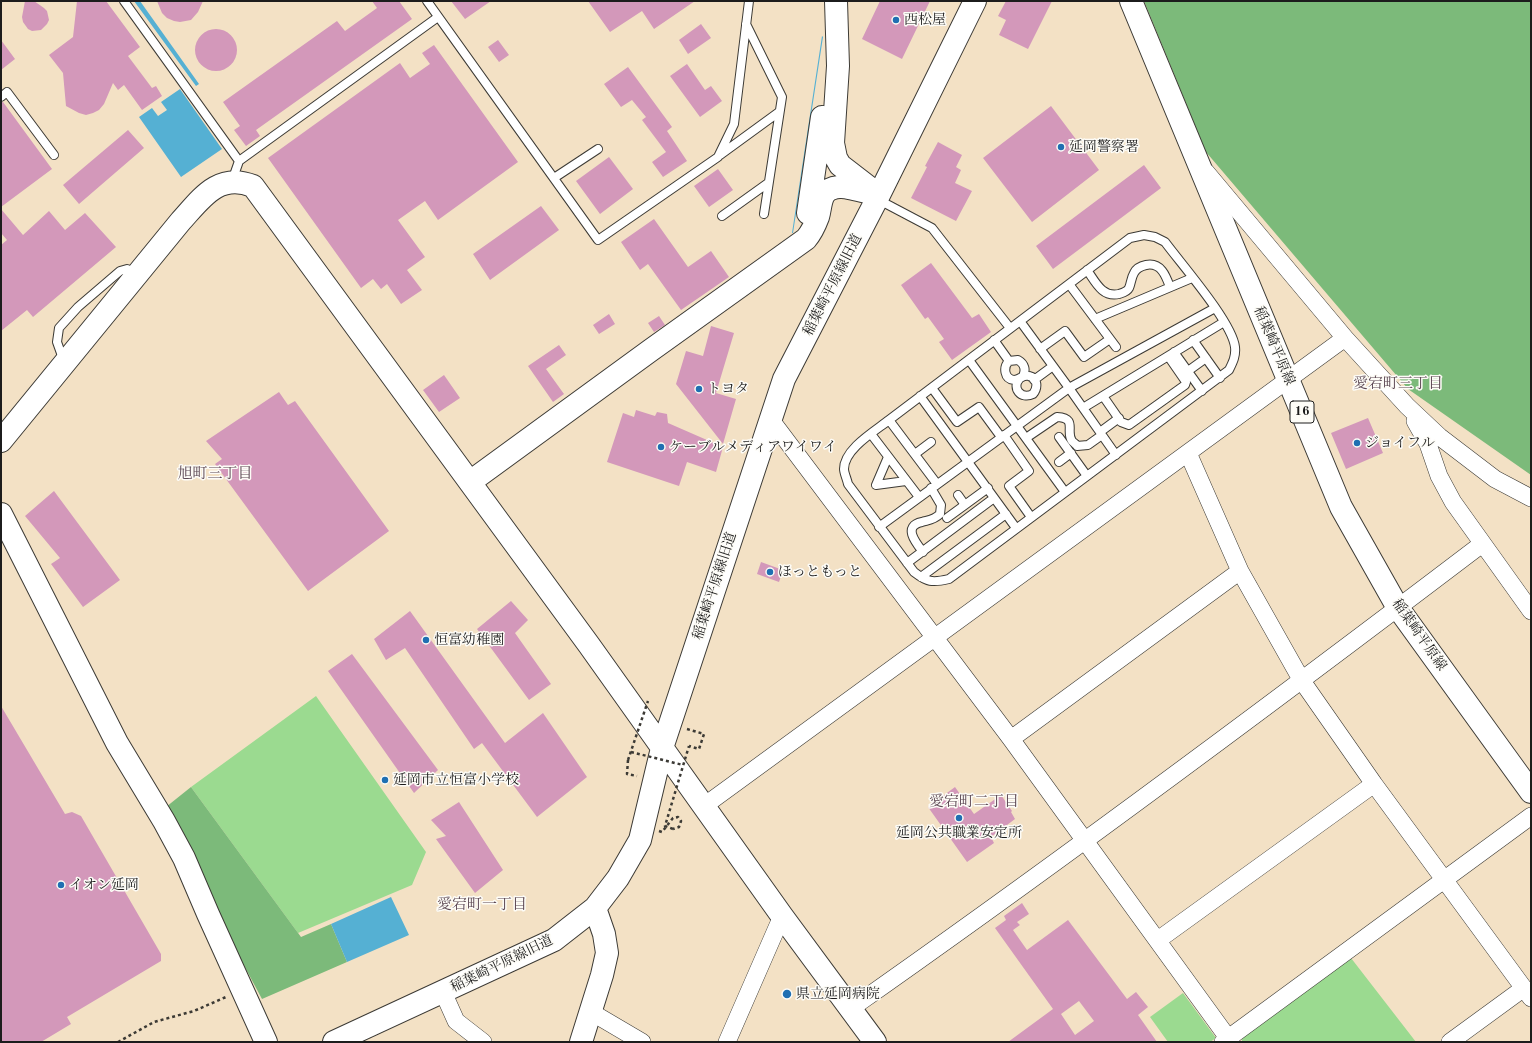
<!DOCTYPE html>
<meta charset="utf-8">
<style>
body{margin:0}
#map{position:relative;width:1532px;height:1043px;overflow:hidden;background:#f3e1c5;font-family:"Old Standard TT",serif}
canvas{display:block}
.frame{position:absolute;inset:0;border:2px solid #1c1c1c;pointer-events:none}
</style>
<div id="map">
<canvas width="1532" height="1043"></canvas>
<div class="frame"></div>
</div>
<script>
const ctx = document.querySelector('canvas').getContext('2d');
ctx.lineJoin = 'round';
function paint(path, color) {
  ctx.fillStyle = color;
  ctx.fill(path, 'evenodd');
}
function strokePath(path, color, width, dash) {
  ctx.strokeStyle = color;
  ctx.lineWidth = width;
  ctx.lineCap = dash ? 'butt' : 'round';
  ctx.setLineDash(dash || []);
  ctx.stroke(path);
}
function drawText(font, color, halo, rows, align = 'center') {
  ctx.font = font + ' "Old Standard TT","Noto Serif JP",serif';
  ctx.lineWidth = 3;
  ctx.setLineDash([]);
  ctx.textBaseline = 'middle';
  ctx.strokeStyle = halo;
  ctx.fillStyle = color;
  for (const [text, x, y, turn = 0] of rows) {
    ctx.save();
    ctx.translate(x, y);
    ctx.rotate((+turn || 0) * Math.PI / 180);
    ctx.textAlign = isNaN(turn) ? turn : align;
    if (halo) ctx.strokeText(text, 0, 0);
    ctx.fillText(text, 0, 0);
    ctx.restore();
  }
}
const green = new Path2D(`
 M316,696l110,156 -14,33 -114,48 -107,-146z
 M1351,958l65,84h-174v-4z
 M1183,993l33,45 -6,4h-42l-18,-25z`);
const forest = new Path2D(`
 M1144,1h387v474l-123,-86 -202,-237z
 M191,787l110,150 30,-13 16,38 -85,37 -101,-188z`);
const water = new Path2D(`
 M134,1h6l59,83 -3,2z
 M822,36l1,1 -30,196h-1z
 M180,89l42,60 -41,28 -42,-60 13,-9 6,8 9,-6 -6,-8z
 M391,897l18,38 -62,27 -16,-38z`);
const building = new Path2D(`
 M25,1h9l10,7 3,3 2,9 -2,4 -6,6 -9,1 -4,-2 -5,-7 -1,-5z
 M77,1h29l34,46 -12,9 24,32 4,-2 6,10 -20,14 -18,-25 -6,5 -5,-7 -9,21 -5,6 -6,3 -7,2 -7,-2 -13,-7 -3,-33 -14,-18 24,-18z
 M157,1h46l-5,11 -7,8 -11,2 -6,-1 -7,-3 -5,-5z
 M372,1h27l13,18 -156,111 4,6 -14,10 -12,-16 6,-4 -17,-24 114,-81 8,10 32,-23z
 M451,1h40l-26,18z
 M588,1h107l-41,28 -12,-18 -32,21z
 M880,1h50l-28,58 -40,-20z
 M1006,1h46l-24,48 -29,-14 7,-15 -8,-4z
 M701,24l10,14 -23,16 -9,-14z
 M195 50a21 21 0 1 1 42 0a21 21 0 1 1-42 0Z
 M1,40l14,19 -14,11z
 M498,40l11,15 -10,7 -11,-15z
 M434,45l84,117 -80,58 -13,-19 -27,19 27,37 -18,13 15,20 -21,14 -14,-20 -6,5 -8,-10 -12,9 -93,-130 132,-95 10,15 20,-14 -8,-11z
 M687,64l18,26 6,-4 11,15 -22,16 -30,-41z
 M628,67l44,60 -5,4 20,30 -24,16 -11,-15 14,-10 -24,-32 4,-3 -14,-17 -11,7 -17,-23z
 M1,102h2l49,67 -51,38z
 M1051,106l48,64 -67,52 -49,-64z
 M128,130l16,18 -65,56 -16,-19z
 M938,142l24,13 -6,12 5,3 -6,13 17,8 -16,30 -45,-23 16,-31 -2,-1z
 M609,157l24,32 -33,25 -24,-33z
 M1144,165l17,23 -108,81 -17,-23z
 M718,169l15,21 -24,17 -15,-21z
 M541,206l18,24 -69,50 -17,-26z
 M1,209l22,26 26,-24 16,19 20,-17 31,34 -83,70 -6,-7 -26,21v-86l6,-5 -6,-7z
 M654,219l34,48 23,-16 18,26 -48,33 -33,-46 -8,6 -19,-28z
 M931,263l41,55 7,-4 12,18 -39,28 -13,-18 5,-3 -16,-22 -3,2 -24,-34z
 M609,314l6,10 -16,10 -6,-9z
 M659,316l6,9 -11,7 -6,-9z
 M711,326l23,7 -18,60 20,6 -13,45 -47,-60 10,-33 17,5z
 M559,345l7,10 -20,14 18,25 -11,8 -25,-36z
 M444,375l16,23 -21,14 -16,-22z
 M279,392l9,13 7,-4 94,130 -81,60 -93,-127 7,-5 -16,-18z
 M636,410l19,6 2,-4 10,2 1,9 55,24 -7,25 -29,-10 -8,24 -72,-24 16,-49 11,4z
 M1368,418l15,35 -37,16 -15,-36z
 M54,491l66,89 -37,27 -32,-43 9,-6 -35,-42z
 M761,562l22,8 -4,12 -22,-8z
 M511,601l17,19 -13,13 36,51 -22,16 -52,-71z
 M410,611l95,132 38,-30 44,64 -50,40 -55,-74 -8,6 -69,-101 -19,12 -12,-21z
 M352,654l86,116 -24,23 -86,-122z
 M1,706l64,108 7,-2 9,4 80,138v7l-94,56 4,7 -30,18h-40z
 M955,787l19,27 27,-19 11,16 -1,1 4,7 -24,18 3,6 -27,19 -39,-55z
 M459,802l44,68 -28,23 -39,-54 10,-3 -15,-16z
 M1022,903l7,11 -12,8 3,3 -7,5 14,20 41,-30 59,79 9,-7 12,15 -10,8 19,27h-149l45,-33 -58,-81 11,-8 -2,-4zM1079,1001l15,20 -19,14 -14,-21z`);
const path = new Path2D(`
 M687,729l17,5 -5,15 -10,-3
 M628,760l-1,14 10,2
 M659,831l3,1 11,-14 5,-1 3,4 -2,6 -6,2
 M118,1042l36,-20 40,-11 32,-14`);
const lane = new Path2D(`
 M124,1l115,160
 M427,1l171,239 120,-83 16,-33 15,-123
 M746,24l36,73 -18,117
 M1,97l6,-5 47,63
 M720,155l59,-43
 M554,178l44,-29
 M232,181l7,-20 199,-144
 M877,199l55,29 78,100
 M722,216l46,-33
 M1144,235l11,2 10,5c17,23 67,80 70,105 1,9 -2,15 -6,23l-280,209c-17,4 -22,3 -35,-7l-66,-88c-1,-5 -4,-11 -4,-15 0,-20 31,-38 45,-49l241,-182z
 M1087,270c8,11 15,28 32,24 3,-1 8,-2 10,-6 2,-4 2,-10 5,-15 2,-4 7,-7 12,-8 15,-3 20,11 24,22
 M1069,284l47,63
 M1095,319l97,-41
 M1020,321l49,67 47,67
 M994,340l15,21
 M1193,340l27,38
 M1040,349l25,-18 19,26 26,-18
 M1174,352l28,39
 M65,360l-3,-4 -5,-14 2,-14 19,-21 42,-36 7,-2 9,4
 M969,360l96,132
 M1188,371l18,-13
 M1020,378c-9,10 1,22 13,16 5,-6 5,-16 -4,-18 -6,-2 -9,4 -15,4 -10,-1 -11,-13 -5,-19l9,-1c7,4 8,10 5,16
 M1034,380l19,-14
 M932,388l25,34 22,-15 22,30
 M920,396l96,132
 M1103,396l18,26 8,3 56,-40 1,-3 -18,-26
 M1083,408l141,-86
 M889,420l48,64
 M1100,432l19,-14
 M871,434l48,63
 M1004,435l25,36 -20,15 22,31
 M1059,437l28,39
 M1026,438l31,-21c21,1 8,14 15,24 2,2 4,3 5,5l11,-1 14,-10
 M915,454l16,-12
 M888,457l-12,28 30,-4
 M1059,462l12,-9
 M958,495l7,10
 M947,518l41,-30
 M879,527l190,-139 146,-80
 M923,552c-7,-9 -21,-26 -1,-30 7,-2 12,-2 18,-8l1,-9 -10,-17
 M907,563l87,-65
 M921,577l85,-63`);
const street = new Path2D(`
 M1206,172l139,166 62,68 33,31 55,42 36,19
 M771,420l240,319 220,303
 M1415,421l13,23 11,32 14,26 78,109
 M1188,453l52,118 62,110 72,103 157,214
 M1011,739l229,-168
 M704,806l641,-468
 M1158,940l216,-156
 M443,992l13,29 27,21
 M850,1009c214,-150 424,-307 632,-465
 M591,1012l51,30
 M727,1042l55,-126
 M1223,1042l308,-226
 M1450,1042l74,-54`);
const secondary = new Path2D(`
 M836,1l2,65 -5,77 3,15 4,7 35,27
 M808,213l14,-96
 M1,441l179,-219c21,-23 38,-50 73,-36l336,459 193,271 93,126
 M470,482l181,-132 155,-111c6,-7 9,-14 12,-22 4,-14 1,-28 21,-30 8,-1 30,6 40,8
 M1,514l116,229 47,78 20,37 24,56 58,128
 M334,1042l220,-102 41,-32 23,-30 22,-38 22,-92 122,-369 95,-184 96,-194
 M581,1042l21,-67 5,-22 -3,-19 -9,-26`);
const primary = new Path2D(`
 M1131,1l210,506 57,101 133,184`);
const pathBridge = new Path2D(`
 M631,752l52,13
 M628,760l20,-59
 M673,829l-8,-3 24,-80`);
const markers = [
 [896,20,4,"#1f6fb2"],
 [1061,147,4,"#1f6fb2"],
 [699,389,4,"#1f6fb2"],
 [1357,443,4,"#1f6fb2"],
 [661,447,4,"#1f6fb2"],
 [770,572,4,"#1f6fb2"],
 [426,640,4,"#1f6fb2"],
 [385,780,4,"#1f6fb2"],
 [959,818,4,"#1f6fb2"],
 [61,885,4,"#1f6fb2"],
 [787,994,5,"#1f6fb2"]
];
const shields = [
 [1302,412,24]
];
const shieldNames = [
 ["16",1302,412]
];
const poiNames = [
 ["西松屋",904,20],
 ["延岡警察署",1069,147],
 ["トヨタ",707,389],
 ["ジョイフル",1365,443],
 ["ケーブルメディアワイワイ",669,447],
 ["ほっともっと",778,572],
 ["恒富幼稚園",434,640],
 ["延岡市立恒富小学校",393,780],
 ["延岡公共職業安定所",959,833,"center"],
 ["イオン延岡",69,885],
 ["県立延岡病院",796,994]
];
const streetNames = [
 ["稲葉崎平原線旧道",833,285,-63],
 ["稲葉崎平原線",1274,346,67],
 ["稲葉崎平原線旧道",715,586,-72],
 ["稲葉崎平原線",1419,635,55],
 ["稲葉崎平原線旧道",502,964,-26]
];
const neighbourhoodNames = [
 ["愛宕町三丁目",1398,384],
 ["旭町三丁目",215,474],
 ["愛宕町二丁目",974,802],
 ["愛宕町一丁目",482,905]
];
paint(green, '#9bda90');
paint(forest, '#7cba7a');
paint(water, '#55b0d3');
paint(building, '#d398ba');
strokePath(lane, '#3c3a35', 10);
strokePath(street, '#3c3a35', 18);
strokePath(secondary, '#3c3a35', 24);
strokePath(primary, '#3c3a35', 24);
strokePath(path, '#3c3a35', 2.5, [3, 3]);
strokePath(lane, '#fff', 8);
strokePath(street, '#fff', 17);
strokePath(secondary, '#fff', 22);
strokePath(primary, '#fff', 22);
strokePath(pathBridge, '#3c3a35', 2.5, [3, 3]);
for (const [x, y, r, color] of markers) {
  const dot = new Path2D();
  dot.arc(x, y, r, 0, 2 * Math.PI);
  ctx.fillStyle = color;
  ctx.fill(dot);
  strokePath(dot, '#fdfcf7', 1.5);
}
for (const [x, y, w] of shields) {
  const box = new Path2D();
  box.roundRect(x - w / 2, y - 11, w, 22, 3);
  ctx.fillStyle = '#fdfcf7';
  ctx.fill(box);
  strokePath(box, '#1c1c1c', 1);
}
drawText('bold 13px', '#1c1c1c', null, shieldNames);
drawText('14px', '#1c1c1c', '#fdfcf7', poiNames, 'left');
drawText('14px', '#1c1c1c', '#fdfcf7', streetNames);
drawText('15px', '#5c4753', '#fdfcf7', neighbourhoodNames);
</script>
